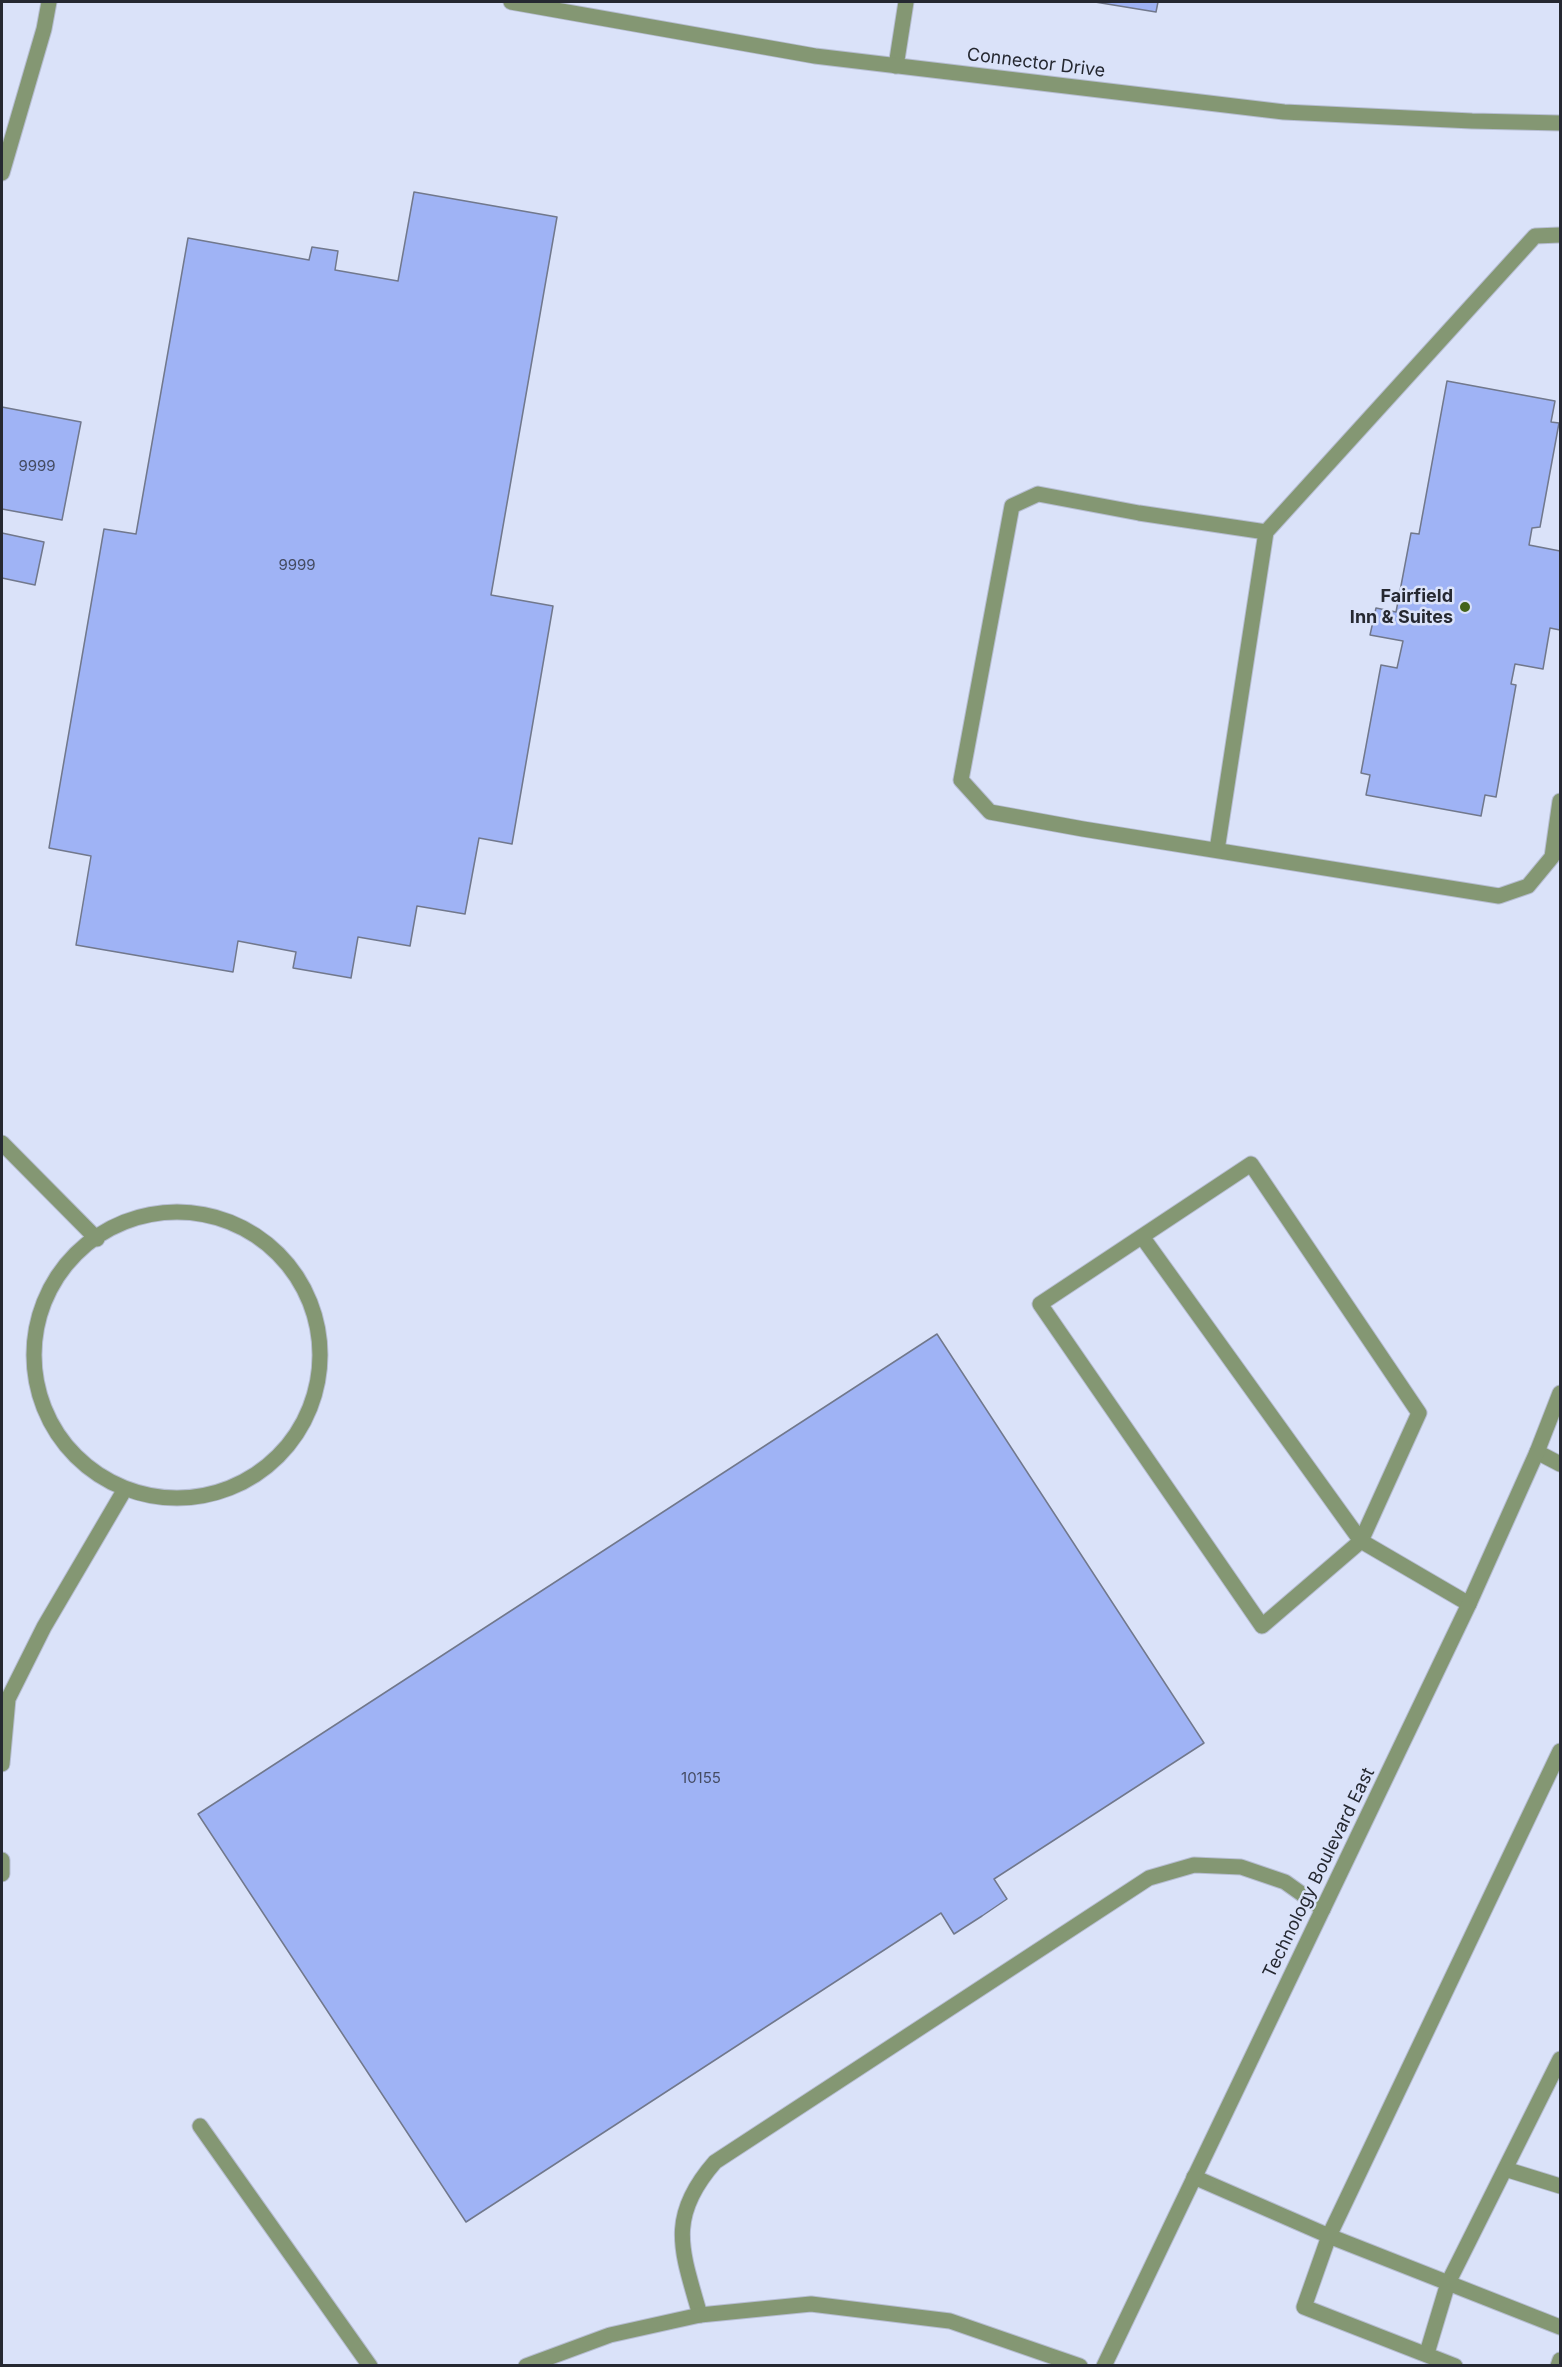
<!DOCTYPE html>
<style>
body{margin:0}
#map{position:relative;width:1562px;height:2367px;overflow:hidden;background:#dae2f9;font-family:Inter,sans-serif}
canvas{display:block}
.frame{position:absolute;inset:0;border:3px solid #252831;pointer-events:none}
</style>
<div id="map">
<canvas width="1562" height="2367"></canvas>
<div class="frame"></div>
</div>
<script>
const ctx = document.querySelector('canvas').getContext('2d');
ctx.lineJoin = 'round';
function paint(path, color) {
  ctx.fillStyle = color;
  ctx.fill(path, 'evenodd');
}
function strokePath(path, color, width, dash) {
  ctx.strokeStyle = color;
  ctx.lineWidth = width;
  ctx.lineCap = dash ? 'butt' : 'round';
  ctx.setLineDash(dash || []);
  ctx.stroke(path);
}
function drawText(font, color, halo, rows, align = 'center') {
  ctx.font = font + ' Inter,sans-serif';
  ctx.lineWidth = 5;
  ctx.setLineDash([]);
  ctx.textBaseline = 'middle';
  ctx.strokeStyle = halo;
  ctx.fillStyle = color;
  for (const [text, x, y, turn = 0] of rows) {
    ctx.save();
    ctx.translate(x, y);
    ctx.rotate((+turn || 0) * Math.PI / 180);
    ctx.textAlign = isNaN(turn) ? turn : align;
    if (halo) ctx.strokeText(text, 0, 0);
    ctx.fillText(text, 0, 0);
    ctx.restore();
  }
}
const building = new Path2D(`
 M1095,2h63l-2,10z
 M414,192l143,25 -66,378 62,11 -41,238 -33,-6 -14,76 -48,-8 -7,40 -52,-9 -7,41 -58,-10 3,-16 -58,-11 -5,31 -157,-27 15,-89 -42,-8 55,-319 32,5 52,-296 121,22 3,-13 26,4 -3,19 63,11z
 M1447,381l108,20 -4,21 8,1 -19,104 -8,1 -3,17 31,6v79l-10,-2 -7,41 -28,-5 -4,20 5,1 -20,112 -11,-2 -4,21 -115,-21 4,-20 -9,-2 20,-108 16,3 6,-27 -33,-6 6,-27 20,4 15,-79 8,1z
 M2,407l79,15 -19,98 -60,-11z
 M2,533l42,9 -9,43 -33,-7z
 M937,1334l267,409 -210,136 13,20 -25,17 -28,18 -13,-21 -475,309 -268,-408z`);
const service = new Path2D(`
 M896,66l10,-64
 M2,173l42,-144 5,-27
 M1266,532l-127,-19 -101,-19 -26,12 -51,274 29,32 93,17 416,67 29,-10 24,-29 8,-56
 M1217,850l49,-318 269,-296 25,-1
 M2,1143l95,96
 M1251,1164l168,249 -58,128 -99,85 -222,-322z
 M34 1355a143 143 0 1 1 286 0a143 143 0 1 1-286 0Z
 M1143,1238l218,303 108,63
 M1537,1452l23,12
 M2,1764l6,-65 36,-72 81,-138
 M2,1860v14
 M200,2126l170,240
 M1505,2169l55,17
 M1194,2177l135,59 231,-485
 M700,2315c-18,-64 -34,-97 15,-153l434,-284 45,-13 47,2 44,15 38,27
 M1427,2353l21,-70 112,-224
 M1455,2366l-151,-59 25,-71 231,91
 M1558,2366l2,-6`);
const minor = new Path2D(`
 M511,2l304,54 469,56 188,9 88,2
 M526,2366l84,-31 90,-20 111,-11 139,17 130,45
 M1104,2366l365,-762 68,-152 23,-59`);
const markers = [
 [1465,607,6,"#436318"]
];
const numberNames = [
 ["9999",37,466],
 ["9999",297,565],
 ["10155",701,1778]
];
const streetNames = [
 ["Connector Drive",1036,63,7],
 ["Technology Boulevard East",1319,1873,-64]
];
const poiNames = [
 ["Fairfield",1453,597],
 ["Inn & Suites",1453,618]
];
paint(building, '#9fb3f5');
strokePath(building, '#71788c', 1.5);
strokePath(service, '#b6bdd1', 17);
strokePath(minor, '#b6bdd1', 17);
strokePath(service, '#849773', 15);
strokePath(minor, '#849773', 15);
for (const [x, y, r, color] of markers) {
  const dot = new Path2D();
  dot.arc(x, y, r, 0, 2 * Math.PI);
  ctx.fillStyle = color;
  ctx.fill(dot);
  strokePath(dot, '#dae2f9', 2);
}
drawText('15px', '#444b62', null, numberNames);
drawText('18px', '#252831', '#dae2f9', streetNames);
drawText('bold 18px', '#252831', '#dae2f9', poiNames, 'right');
</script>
